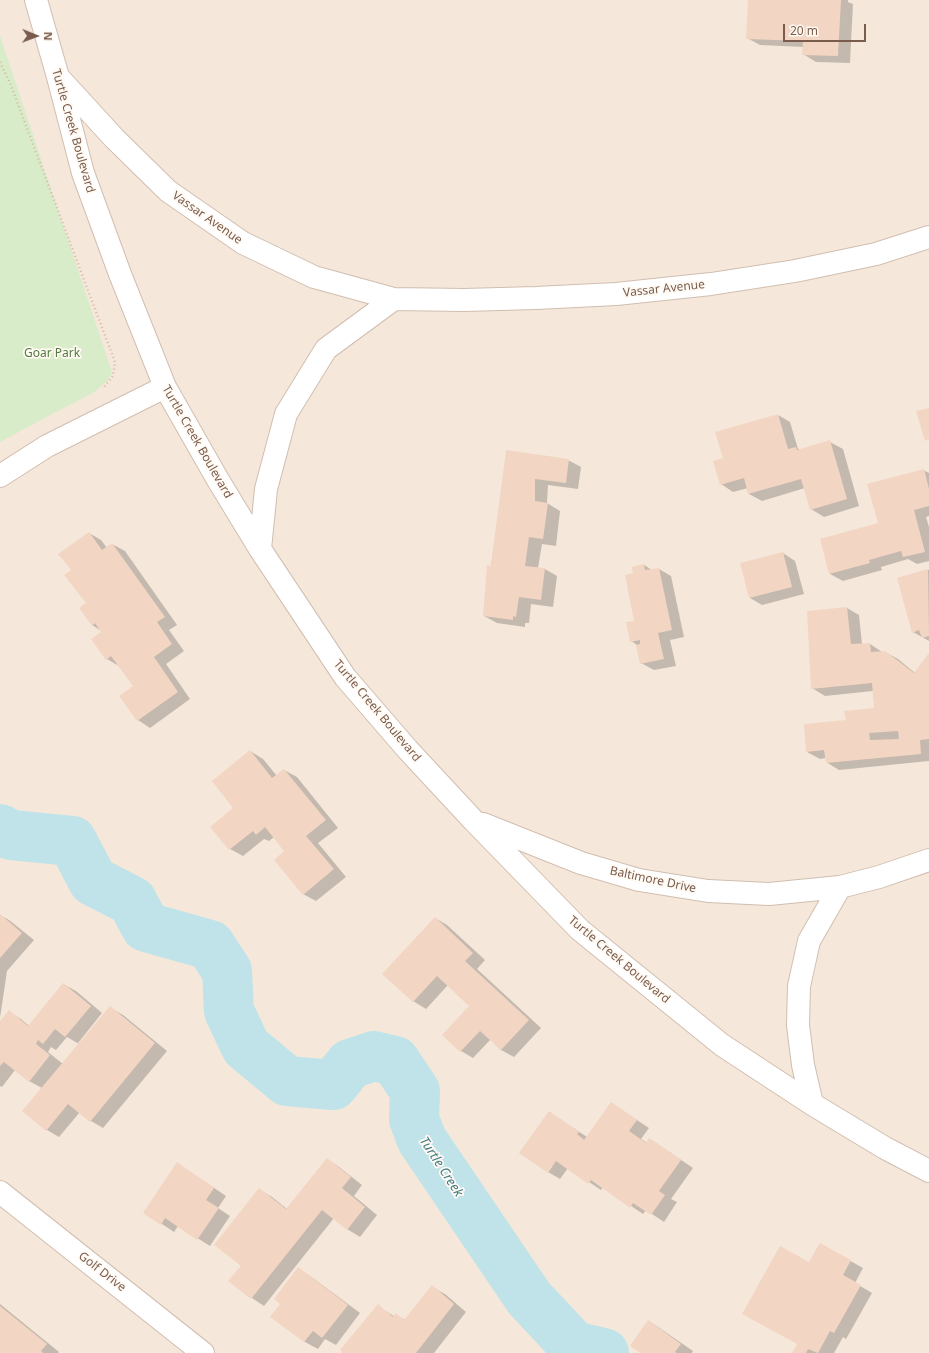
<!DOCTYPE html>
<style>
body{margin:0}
#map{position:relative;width:929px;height:1353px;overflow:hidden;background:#fdf6ec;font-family:"Noto Sans",sans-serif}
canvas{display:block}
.north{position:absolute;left:16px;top:16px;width:40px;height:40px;-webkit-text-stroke:3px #fffaf3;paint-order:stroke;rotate:91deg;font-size:11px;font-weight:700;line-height:16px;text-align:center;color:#7a5c4d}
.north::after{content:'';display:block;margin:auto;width:14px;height:18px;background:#7a5c4d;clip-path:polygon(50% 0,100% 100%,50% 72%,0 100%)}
.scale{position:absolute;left:783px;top:24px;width:83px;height:18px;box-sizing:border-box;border:2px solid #7a5c4d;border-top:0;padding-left:5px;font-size:12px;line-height:14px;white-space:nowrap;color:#7a5c4d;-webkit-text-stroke:3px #fffaf3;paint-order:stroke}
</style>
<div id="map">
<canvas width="929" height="1353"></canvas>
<div class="north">N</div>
<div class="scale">20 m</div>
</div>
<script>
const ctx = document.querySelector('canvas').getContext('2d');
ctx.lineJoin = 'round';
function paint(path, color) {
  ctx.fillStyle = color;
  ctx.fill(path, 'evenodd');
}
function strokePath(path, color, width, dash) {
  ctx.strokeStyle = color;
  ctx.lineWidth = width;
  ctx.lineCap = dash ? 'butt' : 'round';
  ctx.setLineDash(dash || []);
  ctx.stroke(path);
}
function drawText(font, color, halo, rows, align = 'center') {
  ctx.font = font + ' "Noto Sans",sans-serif';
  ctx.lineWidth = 3.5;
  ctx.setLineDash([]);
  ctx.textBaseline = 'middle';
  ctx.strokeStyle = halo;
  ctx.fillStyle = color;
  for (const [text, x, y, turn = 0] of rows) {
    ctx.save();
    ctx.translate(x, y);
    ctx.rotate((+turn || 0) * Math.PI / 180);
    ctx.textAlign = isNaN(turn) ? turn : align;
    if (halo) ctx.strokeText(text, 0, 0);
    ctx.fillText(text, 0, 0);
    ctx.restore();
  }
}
const residential = new Path2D(`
 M0,0h929v1353h-929z`);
const green = new Path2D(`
 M0,36l112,336 -4,8 -15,13 -39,20 -54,29z`);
const shadow = new Path2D(`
 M749,0h99v2l5,2 -3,59 -34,-1 -13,-8 1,-7 -44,-2 -13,-7z
 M778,415l12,7 8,27 2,1 30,-8 13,7 16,57 -35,11 -13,-8 -6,-21 -43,13 -13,-7 -1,-6 -15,4 -12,-8 3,-25z
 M507,452l61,8 13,7 -3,22 -30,-4 -1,18 13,8 -4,35 -14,-2 -4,24 7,1 12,7 -4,31 -22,-3 -2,19h-4v4l-28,-4 -13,-7z
 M923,470l6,3v43l-3,1 3,10v34l-12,3 -9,-5 -27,8 1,3 -39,11 -13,-7 -9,-35 58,-15z
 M89,533l12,7 6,8 5,-4 13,7 52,74 -8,5 15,21 -18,13 24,35 -40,29 -12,-8 -4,-34 -15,-20 -12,-7 -4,-27 -11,-7 -5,-21 -15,-33z
 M783,553l12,8 9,33 -42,11 -12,-7z
 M644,565l8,5 7,-1 12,7 13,61 -14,3 6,26 -22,4 -13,-7 -4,-18 -6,-4 5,-20 -2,-47z
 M928,570h1v71l-16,-9 -15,-54z
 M847,608l12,7 3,29h8l12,8h3l13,7 17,14 14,-19v107l-90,9 -13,-8v-4l-6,1 -13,-7 40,-31 28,-12 -2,-18 -48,5 -13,-8z
 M250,751l13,8 14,17 7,-6 13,7 41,51 -20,15 28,34 -30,24 -13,-7 -18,-42 -11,-15 -5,4 -5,-2 -21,17 -13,-7 -18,-22 23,-19z
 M0,915l9,5 25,20 -27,31 -7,47z
 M435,918l12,7 38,35 -8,9 64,59 -27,29 -13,-7 -10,-11 -18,19 -12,-7 -18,-16 27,-29 -22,-21 -22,24 -13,-8z
 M63,984l13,7 26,22 -24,30 2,1 31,-36 12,7 44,36 -64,77 -12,-7 -11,-9 -21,25 -12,-7 -5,-42 -13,-7 -14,-11 -13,17 -2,-1v-64l9,-10 12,7 8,7zM67,1037l12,7 -16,20 -15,-12 3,-5 5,3z
 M611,1103l38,25 -8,11 6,4 3,-4 43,29 -22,31 6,3 -13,20 -18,-12 -3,4 -40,-27 -2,3 -33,-22 -8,11 -12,-7 1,-60 38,25z
 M327,1159l12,8 23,18 -8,11 23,19 -17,22 -13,-8 -13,-11 -70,88 -12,-8 -22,-17 12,-16 18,-75 12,7 15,12z
 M189,1171l37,25 -8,12 12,8 -20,30 -32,-20 -4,6 -30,-20z
 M820,1244l43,24 -8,15 17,10 -26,46 -3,-2 -9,16h-41l5,-9 11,-81z
 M298,1269l12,7 50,37 -24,32 -11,-6 -7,10 -13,-7 -33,-26 10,-12z
 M432,1287l13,7 21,18 -32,41h-89l33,-47 17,11 1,-2 9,5z
 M0,1304l59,48 -1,1h-58z
 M649,1321l12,8 32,22 -1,2h-51z`);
const river = new Path2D(`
 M0,829l11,6 61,6 21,40 39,20 14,26 64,18 17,26 2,40 17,36 41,34 46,4 17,-21 24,-8 21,5 20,30 -1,28 8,21 107,158 45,48 30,7`);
const building = new Path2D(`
 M748,0h93l-3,56 -36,-1 1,-14 -57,-2z
 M929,408v31l-4,2 -9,-30z
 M778,414l10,35 8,-2 1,3 33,-10 17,59 -37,11 -9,-31 -53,15 -4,-16 -24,7 -7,-24 10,-3 -8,-26z
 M506,450l63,9 -3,24 -31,-4v22l13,2 -5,36 -14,-2 -4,29 20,2 -4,32 -22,-3 -3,20 -3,-1v4l-30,-4 4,-51 4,1z
 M924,469l5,20v17l-15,4 11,42 -22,5 -2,-6 -32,9 1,3 -41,11 -9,-35 58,-16 -11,-39z
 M89,532l13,18 10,-7 53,74 -8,5 15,22 -18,13 24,35 -41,29 -18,-25 14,-10 -22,-30 -5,4 -15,-21 10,-7 -6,-9 -3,3 -13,-18 7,-5 -22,-28 7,-5 -13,-16z
 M783,552l9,35 -43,11 -9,-35z
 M644,564l1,6 14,-2 13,62 -14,3 6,26 -24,5 -4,-19 4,-1v-4l-10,2 -4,-20 8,-1 -9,-46 8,-2 -1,-6z
 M928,569l1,67 -7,2 -3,-8 -7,3 -15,-55z
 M847,607l4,37 19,-1 1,9 14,-1 29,22 15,-20v86l-9,1 1,14 -95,9 -2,-13 -18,2 -2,-28 42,-4 -2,-9 30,-3 -2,-25 -61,6 -4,-78zM898,731l1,8 -29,1 -1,-7z
 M250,750l22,28 12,-9 42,51 -20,16 28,33 -31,26 -29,-35 10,-9 -19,-24 -9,8 -3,-4 -24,19 -19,-23 23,-19 -21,-27z
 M0,914l22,19 -22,25z
 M435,917l38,36 -8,8 64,59 -28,30 -21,-19 -20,21 -18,-17 27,-29 -32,-30 -24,26 -31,-28z
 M63,983l28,23 -26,31 -10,-8 -12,15 -5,-4 -2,4 14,11 -21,27 -25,-20 -4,4v-45l9,-11 19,16z
 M110,1006l45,37 -65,79 -22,-18 -22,27 -24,-20z
 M611,1102l26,18 -8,11 17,12 3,-5 32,22 -22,31 6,4 -14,20 -18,-12 -3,5 -39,-28 -3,4 -32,-23 -8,12 -29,-20 30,-42 30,21 -2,2 7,6z
 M327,1158l24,19 -9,11 23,19 -18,23 -25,-20 -71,89 -23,-18 13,-15 -27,-21 45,-57 27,21z
 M177,1162l37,26 -8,12 13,8 -22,32 -32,-22 -4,7 -18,-12z
 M820,1243l31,17 -8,15 18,10 -27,48 -4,-2 -12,22 -10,-4 -2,4h-14l5,-9 -55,-30 38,-68 29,16z
 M298,1267l50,38 -26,33 -9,-7 -9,11 -34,-25 10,-13 -6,-5z
 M432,1285l22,19 -38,49h-73l-3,-3 38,-46 15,13 3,-4 8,7z
 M0,1306l47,38 -6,7 2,2h-43z
 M648,1320l33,24 -6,8 2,1h-37l-10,-7z`);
const path = new Path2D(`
 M0,62l10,21 105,279 -2,14 -10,12`);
const street = new Path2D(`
 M36,0l22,77 25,96 37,101 45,113 53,93 42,69 85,128 63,73 66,71 106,109 142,115 90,59 73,44 44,23
 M60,79l54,59 54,53 75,52 71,34 80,22 70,1 72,-2 80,-4 95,-10 84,-13 81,-17 53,-17
 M0,476l47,-30 118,-59
 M260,549l6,-60 20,-75 40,-65 68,-50
 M483,824l98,39 58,17 69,11 61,3 71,-7 39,-10 50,-17
 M812,1104l-9,-39 -5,-40 1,-39 10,-45 31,-54
 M0,1192l203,161`);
const streetNames = [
 ["Turtle Creek Boulevard",73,131,74],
 ["Vassar Avenue",207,218,35],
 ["Vassar Avenue",664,289,-6],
 ["Turtle Creek Boulevard",197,442,60],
 ["Turtle Creek Boulevard",377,711,50],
 ["Baltimore Drive",653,880,12],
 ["Turtle Creek Boulevard",619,960,40],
 ["Golf Drive",102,1272,38]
];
const parkNames = [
 ["Goar Park",52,354]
];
const waterNames = [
 ["Turtle Creek",441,1167,57]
];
paint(residential, '#f5e8da');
paint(green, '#d8ecc9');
paint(shadow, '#0003');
strokePath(river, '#bfe3e8', 50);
paint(building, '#f3d5c3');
strokePath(street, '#d1beb0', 24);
strokePath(path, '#d9b8a5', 2.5, [1, 3]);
strokePath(street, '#fff', 22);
drawText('12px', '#7a5c4d', '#fffaf3', streetNames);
drawText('12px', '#537a41', '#fffaf3', parkNames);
drawText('italic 13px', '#437c86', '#fffaf3', waterNames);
</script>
